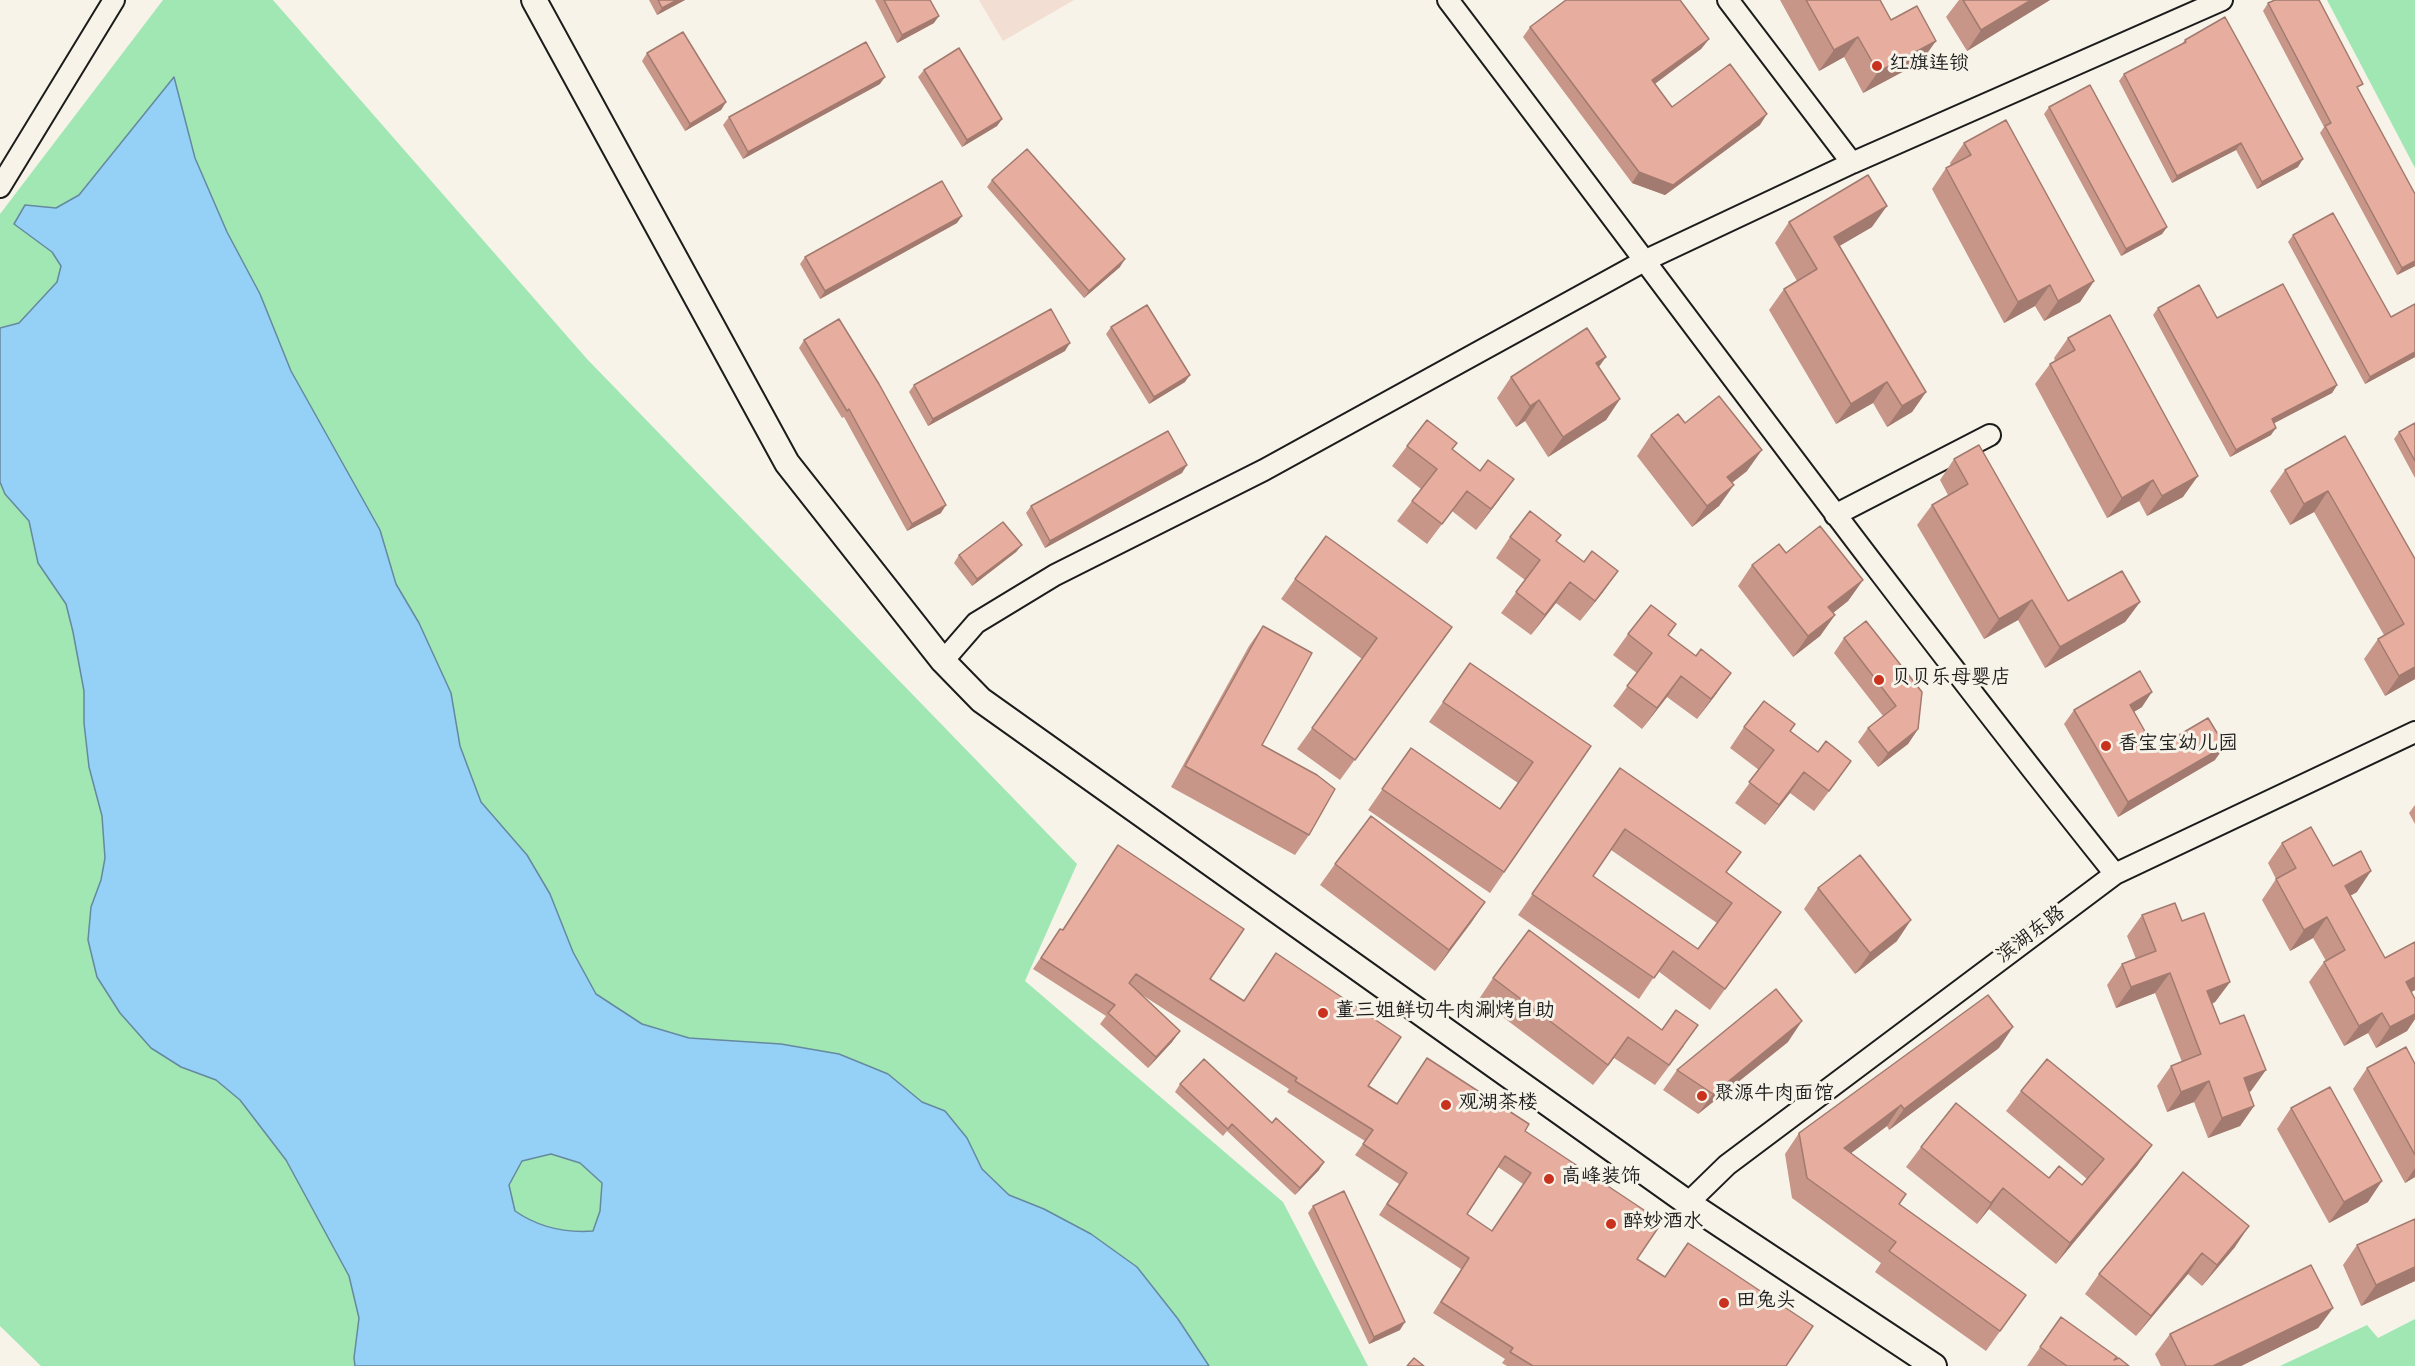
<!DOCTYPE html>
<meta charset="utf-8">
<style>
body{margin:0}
canvas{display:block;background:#f7f3e8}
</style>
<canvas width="2415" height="1366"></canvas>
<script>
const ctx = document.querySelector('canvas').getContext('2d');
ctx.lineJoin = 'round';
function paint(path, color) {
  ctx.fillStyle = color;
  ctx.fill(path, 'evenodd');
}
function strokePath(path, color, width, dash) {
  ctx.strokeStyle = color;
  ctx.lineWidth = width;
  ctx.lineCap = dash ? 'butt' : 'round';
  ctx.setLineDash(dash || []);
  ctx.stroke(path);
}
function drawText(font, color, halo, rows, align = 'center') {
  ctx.font = font + ' "Indie Flower","LXGW WenKai TC",sans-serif';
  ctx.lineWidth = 6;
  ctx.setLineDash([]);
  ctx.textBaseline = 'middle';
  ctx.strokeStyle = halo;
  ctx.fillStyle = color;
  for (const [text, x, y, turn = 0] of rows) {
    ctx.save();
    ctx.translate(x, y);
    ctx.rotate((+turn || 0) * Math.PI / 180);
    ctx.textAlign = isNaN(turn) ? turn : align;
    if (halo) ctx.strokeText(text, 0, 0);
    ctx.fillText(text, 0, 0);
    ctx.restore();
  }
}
const built = new Path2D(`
 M979,0h95l-71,41z`);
const green = new Path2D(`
 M163,0h110l314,359 490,505 -52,117 258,221 85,164h-1327l-41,-40v-1112z
 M2327,0h88v168z
 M2415,1319v47h-135l87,-41 11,13z`);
const water = new Path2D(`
 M174,77l21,81 32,74 33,62 31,77 89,159 16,54 23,39 32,70 9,53 21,56 46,53 23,39 23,58 23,42 46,30 47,14 92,6 58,10 49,20 34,28 23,9 22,27 15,31 27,26 35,14 47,25 46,33 41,52 31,47h-854l-1,-8 5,-40 -10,-42 -63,-116 -46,-60 -24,-20 -35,-13 -30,-19 -31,-35 -23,-36 -9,-37 3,-33 10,-27 4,-22 -3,-42 -13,-49 -5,-44v-32l-11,-59 -7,-28 -28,-41 -9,-42 -24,-27 -5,-12v-154l19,-5 38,-41 4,-16 -9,-14 -38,-28 11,-19 31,3 23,-13zM551,1154l29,9 22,20 -2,28 -7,20c-28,2 -55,-4 -78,-20l-6,-26 13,-24z`);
const minor = new Path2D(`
 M1448,0c222,292 438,588 667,874
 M1728,0l124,163
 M0,187l114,-187
 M1835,515l155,-80
 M943,661l33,-38 79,-48 209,-105 382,-210 206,-97 370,-163
 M1688,1203l39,-38 388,-291 300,-142`);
const tertiary = new Path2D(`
 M534,0l253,463 156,198 38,39 707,503 246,163`);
const wall = new Path2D(`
 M649,0h36l-28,15z
 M875,0h55l4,23 -37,20z
 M1780,0h100l11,20 30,42 -58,31 -19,-36 -25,14z
 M1959,0h91l-83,51 -21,-34z
 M2268,3l90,87 57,104v72l-18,9 -77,-142 4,-6 -61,-116z
 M1530,27l179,12 -8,10 -46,35 17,23 88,18 -95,70 -33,-12 -109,-146z
 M2185,40l113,127 -41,22 -21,-39 -64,33 -53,-102 5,-7 58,-30z
 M647,53l79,49 -5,8 -36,21 -43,-70z
 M924,70l78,49 -5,7 -35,21 -44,-70z
 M880,84l-137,75 -20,-34 6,-8z
 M2049,107l118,120 -5,7 -41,22 -77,-142z
 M1964,143l130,138 -14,21 -36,19 -9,-15 -31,17 -72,-134 14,-21 5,-2 -1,-3z
 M992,180l128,87 -36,31 -97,-111z
 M1789,222l83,5 -33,19 87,146 -14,20 -25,15 -14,-24 -37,21 -67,-114 15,-21 13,-8 -22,-38z
 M957,223l-137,76 -20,-35 5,-7z
 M2293,235l98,82 24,40 -50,27 -77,-142z
 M2158,308l59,10 120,67 -5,8 -58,30 -3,12 -41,22 -77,-142z
 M1111,327l74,55 -36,22 -43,-70z
 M2068,338l115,159 -36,19 -8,-15 -32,17 -72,-134 15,-20 5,-3 -1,-3z
 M804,340l137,173 -34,18 -63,-114 -2,1 -43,-70z
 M1065,351l-137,75 -19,-34 5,-7z
 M1599,367l21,32 -14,21 -58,37 -23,-36 -9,6 -19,-29 14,-21z
 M1685,423l62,48 -15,12 -13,23 -27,21 -55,-71 14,-21z
 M2415,423v55l-21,-39 5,-7z
 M2345,436l70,123v120l-30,17 -21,-37 14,-20 6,-4 -70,-123 -24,13 -20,-34 15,-21z
 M1407,446l46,4 46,50 -23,30 -24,-19 -25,33 -30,-23 24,-32 -29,-23z
 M1954,459l114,142 72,1 -15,20 -80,46 -27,-48 -34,19 -67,-114 15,-20 16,-10 -8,-15z
 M1182,473l-137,75 -19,-35 5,-7z
 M1510,537l46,4 47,51 -23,29 -24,-18 -25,32 -30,-22 24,-33 -29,-22z
 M1022,545l-6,7 -44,34 -18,-23 5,-8z
 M1786,553l77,27 -15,21 -15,12 2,2 -15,21 -27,21 -55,-71 14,-21z
 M1295,579l157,48 -112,153 -43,-31 65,-90 -81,-60z
 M1263,626l-1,119 47,90 -14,20 -124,-68 78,-141z
 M1628,634l40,1 49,58 -20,26 -30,-22 -25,32 -29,-23 24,-33 -24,-18z
 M1844,638l74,91 -10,15 -30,23 -20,-25 10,-14 15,-12 -49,-63z
 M1470,663l121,83 -101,147 -122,-83 43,-62 89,61 18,-26 -89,-61z
 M2142,707l-8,5 21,37 60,11 -97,57 -54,-93 10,-14z
 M1744,727l46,4 47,50 -23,30 -24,-18 -25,32 -30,-22 24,-33 -29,-22z
 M1620,768l106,104 55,40 -71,98 -52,-39 -19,28 -121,-84zM1611,850l106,73 -19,26 -105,-73z
 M2415,805v19l-6,-11z
 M2282,843l51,23 24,26 -7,4 35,62 30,-16v48l-4,2 4,7v20l-8,12 -31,17 -8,-15 -24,13 -35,-64 15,-20 2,-1 -13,-23 -23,13 -28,-51 14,-21 -8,-16z
 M1118,845l92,134 187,125 30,-46 98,73 112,128 149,107h-279l-5,-3 3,-4 -72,-46 28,-44 -82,-54 20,-31 -44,-29 10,-14 -78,-49 2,-3 -150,-96 41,38 -8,11 -24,26 -48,-44 6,-8 -73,-47 27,-40 2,1zM1498,1167l25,17 -31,47 -25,-17z
 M1335,864l150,38 -50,69 -115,-86z
 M1818,888l79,53 -42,33 -51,-65z
 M2142,915l40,6 48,61 -15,20 -3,2 8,20 31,67 -2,1 5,14 -14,20 -32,12 -14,-36 -27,10 -10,-26 14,-20 11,-4 -27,-69 -39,15 -9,-23 15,-21 14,-5 -9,-23z
 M1493,978l169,52 22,16 -29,39 -41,-27 -21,27 -114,-86z
 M1788,1042l-90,72 -35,-24 14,-20z
 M1999,1048l-110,82 -2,-4 -36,27 48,51 127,91 -40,56 -111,-79 6,-9 -89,-65 -7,-44 14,-21z
 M2415,1064v113l-10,6 -52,-94 14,-21z
 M1180,1084l139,86 -24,25 -68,-64 -4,5 -48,-44z
 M2021,1091l131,54 -15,21 -81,98 -67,-55 -12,15 -71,-57 15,-20 161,38 5,-6 -81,-68z
 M2291,1108l77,94 -39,21 -52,-94z
 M1313,1206l87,124 -31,14 -61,-131z
 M2415,1219v62l-54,25 -18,-41 14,-20z
 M2235,1247l-33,39 -14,-12 -52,62 -51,-42 14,-20z
 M2333,1308l-15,20 -77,38h-80l-6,-12 15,-20z
 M2061,1317l54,43 14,6h-102z`);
const shadedWall = new Path2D(`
 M677,0h8l-28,15 5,-7z
 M2031,0h19l-83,51 14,-21z
 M939,16l-5,7 -37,20 5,-8z
 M1858,37l-14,20 -25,14 15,-21z
 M1709,39l-8,10 -56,42 7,-11z
 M1936,41l-15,21 -58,31 15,-21z
 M885,77l-5,7 -137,75 5,-7z
 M726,102l-5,8 -36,21 5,-7z
 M1767,114l-7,11 -95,70 -33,-12 7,-11z
 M1002,119l-5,7 -35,21 5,-7z
 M2241,143l-5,7 -64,33 5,-7z
 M2303,159l-5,8 -41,22 5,-7z
 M1887,206l-15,21 -53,31 15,-21z
 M962,216l-5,7 -137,76 5,-8z
 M2167,227l-5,7 -41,22 5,-7z
 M1125,259l-5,8 -36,31 5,-7z
 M2415,261v5l-18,9 5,-7z
 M2094,281l-14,21 -36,19 14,-20z
 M2050,285l-15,21 -31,17 14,-21z
 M1070,343l-5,8 -137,75 5,-7z
 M2415,352v5l-50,27 5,-7z
 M1606,357l-15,21 5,-15z
 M1190,375l-5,7 -36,22 5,-7z
 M1887,382l-14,21 -37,21 15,-20z
 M2337,385l-5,8 -65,34 5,-8z
 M1926,392l-14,20 -25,15 15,-21z
 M1620,399l-14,21 -58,37 15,-20z
 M1539,400l-14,21 -9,6 14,-21z
 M2276,428l-5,7 -41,22 6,-7z
 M1762,450l-15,21 -34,26 14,-20z
 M1187,465l-5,8 -137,75 5,-7z
 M2198,476l-15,21 -36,19 15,-20z
 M1514,479l-15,21 -23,30 15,-21z
 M2153,480l-14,21 -32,17 15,-20z
 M1734,485l-15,21 -27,21 15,-21z
 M2328,491l-14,21 -24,13 14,-21z
 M946,505l-5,8 -34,18 5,-7z
 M1022,545l-6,7 -44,34 5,-7z
 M1618,571l-15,21 -23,29 15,-20z
 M1863,580l-15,21 -34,27 14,-21z
 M1570,582l-14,21 -25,32 14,-20z
 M2032,600l-14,20 -34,19 15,-20z
 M2140,602l-15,20 -80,46 15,-21z
 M1835,615l-15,21 -27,21 15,-21z
 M2415,667v12l-30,17 14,-20z
 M1731,673l-14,20 -20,26 14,-20z
 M1681,676l-14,21 -25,32 15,-21z
 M2152,692l-10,15 -22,13 10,-15z
 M1918,729l-10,15 -30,23 10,-14z
 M2225,746l-10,14 -97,57 10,-15z
 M1804,772l-14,21 -25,32 14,-20z
 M2371,871l-14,21 -26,14 14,-20z
 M1485,902l-14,21 -36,48 14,-21z
 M2327,917l-14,21 -23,13 14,-21z
 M1911,920l-14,21 -42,33 15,-21z
 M2170,973l-15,20 -39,15 15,-21z
 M2415,977v13l-23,13 14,-21z
 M2230,982l-15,20 -23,9 15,-20z
 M2382,1013l-14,20 -24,13 15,-20z
 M2415,1014v5l-8,12 -31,17 14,-21z
 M1802,1021l-14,21 -90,72 15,-20z
 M2013,1027l-14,21 -110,82 15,-21z
 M1180,1031l-8,11 -24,26 8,-11z
 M1628,1037l-14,21 -21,27 15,-20z
 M2266,1070l-15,21 -21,8 14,-21z
 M2209,1081l-15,21 -27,10 14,-20z
 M1901,1105l-14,21 -57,43 14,-21z
 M2254,1106l-14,20 -32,12 14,-20z
 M2152,1145l-15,21 -81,98 14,-21z
 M1324,1162l-5,8 -24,25 5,-7z
 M2415,1168v9l-10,6z
 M2382,1181l-14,21 -39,21 15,-21z
 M2003,1188l-14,21 -12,15 14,-21z
 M2249,1226l-14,21 -33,39 15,-21z
 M2202,1253l-14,21 -52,62 15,-20z
 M2415,1267v14l-54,25 15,-21z
 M2333,1308l-15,20 -77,38h-28z
 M1405,1322l-5,8 -31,14 5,-7z`);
const building = new Path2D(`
 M658,0h19l-15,8z
 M884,0h46l9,16 -37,19z
 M1566,0h114l29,39 -57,41 20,27 58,-43 37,50 -94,71 -34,-13 -109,-145z
 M1806,0h74l11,20 26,-14 19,35 -58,31 -20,-35 -24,13z
 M1963,0h68l-50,30z
 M2275,0h44l44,84 -6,3 58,107v67l-13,7 -77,-142 6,-3 -63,-120z
 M2225,17l78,142 -41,23 -21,-39 -64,33 -53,-102 62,-32 -1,-2z
 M683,32l43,70 -36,22 -43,-71z
 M866,42l19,35 -137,75 -19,-35z
 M959,48l43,71 -35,21 -43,-70z
 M2090,85l77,142 -41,22 -77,-142z
 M2006,120l88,161 -36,20 -8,-16 -32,17 -72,-134 25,-13 -7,-12z
 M1027,149l98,110 -36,32 -97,-111z
 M1868,175l19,31 -53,31 92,155 -24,14 -15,-24 -36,22 -67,-115 33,-20 -28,-47z
 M942,181l20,35 -137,75 -20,-34z
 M2333,213l58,104 24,-13v48l-45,25 -77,-142z
 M2283,284l54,101 -65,34 4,9 -40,22 -78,-142 41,-23 18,33z
 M1147,305l43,70 -36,22 -43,-70z
 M1051,309l19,34 -137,76 -19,-34z
 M2110,315l88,161 -36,20 -9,-16 -31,18 -72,-134 25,-14 -7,-12z
 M839,319l40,65 67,121 -34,19 -63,-115 -2,2 -43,-71z
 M1587,328l19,29 -10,6 24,36 -57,38 -24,-37 -9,6 -19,-29z
 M1719,396l43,54 -35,27 7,8 -27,21 -56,-71 27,-21 7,9z
 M1427,420l30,23 -5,6 28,22 8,-11 26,19 -23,30 -24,-18 -25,33 -30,-23 25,-32 -30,-23z
 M2415,423v38l-16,-29z
 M1168,431l19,34 -137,76 -19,-35z
 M2345,436l70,123v108l-16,9 -21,-37 26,-15 -76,-133 -24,13 -19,-34z
 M1979,445l89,156 54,-30 18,31 -80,45 -28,-47 -33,19 -67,-114 36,-21 -14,-25z
 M1530,511l31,24 -5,6 28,21 8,-11 26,20 -23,30 -25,-19 -25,33 -29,-23 24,-32 -30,-23z
 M1003,522l19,23 -45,34 -18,-24z
 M1820,526l43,54 -35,27 7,8 -27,21 -56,-71 27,-21 7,9z
 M1326,536l126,91 -97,133 -43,-32 65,-90 -82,-59z
 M1651,605l25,19 -8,11 28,21 5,-7 30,24 -20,26 -30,-23 -24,32 -30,-22 25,-33 -24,-19z
 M1866,621l56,71 -4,37 -30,24 -20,-25 28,-22 -52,-68z
 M1263,626l49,27 -50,92 55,30 18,14 -26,46 -124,-69z
 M1470,663l121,83 -87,126 -122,-83 29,-41 89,61 33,-47 -90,-60z
 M2140,671l12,21 -22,13 25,44 53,-31 17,28 -97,56 -54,-92z
 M1764,701l31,23 -5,7 28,21 8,-11 25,20 -22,30 -25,-19 -25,33 -30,-23 25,-32 -30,-23z
 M1620,768l121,84 -15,20 55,40 -56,77 -52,-38 -19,27 -122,-84zM1625,829l107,74 -34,46 -105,-73z
 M1371,816l114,86 -36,48 -114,-86z
 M2311,827l22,39 28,-15 10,20 -26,15 40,72 30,-16v35l-9,5 9,17v15l-25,13 -8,-14 -23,13 -35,-64 21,-12 -18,-33 -23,13 -28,-51 20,-11 -14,-25z
 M1118,845l126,84 -34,50 34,22 32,-48 125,84 -33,49 29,18 30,-46 102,66 -4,7 137,91 -25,37 28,18 23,-34 125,83 -27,40h-253l-23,-14 3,-4 -72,-46 28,-44 -82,-54 20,-31 -44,-29 10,-14 -78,-49 2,-3 -161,-104 -7,9 51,48 -24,26 -48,-44 7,-8 -74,-47 19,-29 3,1zM1505,1156l26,17 -39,58 -25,-17z
 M1860,855l51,65 -41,33 -52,-65z
 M2175,903l7,18 22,-8 26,69 -23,9 13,33 24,-9 22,55 -22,8 10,28 -32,12 -13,-37 -28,11 -10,-26 30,-12 -31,-81 -39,14 -9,-23 34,-13 -14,-36z
 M1529,930l133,100 14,-20 22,15 -29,40 -41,-28 -20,28 -115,-87z
 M1776,989l26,32 -89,73 -36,-24z
 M1988,995l25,32 -109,82 -3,-4 -57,43 62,46 -7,10 127,91 -26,36 -111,-80 7,-9 -89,-64 -8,-45z
 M2406,1047l9,17v91l-48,-87z
 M1204,1059l68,64 4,-5 48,44 -24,26 -68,-64 -4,5 -48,-45z
 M2047,1059l105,86 -82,98 -67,-55 -12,15 -70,-56 35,-44 93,75 10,-12 23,19 22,-26 -83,-68z
 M2330,1087l52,94 -38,21 -53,-94z
 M2183,1172l66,54 -32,39 -15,-12 -51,63 -52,-42z
 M1344,1191l61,131 -31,15 -61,-131z
 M2415,1219v48l-39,18 -19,-40z
 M2311,1265l22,43 -120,58h-27l-16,-32z
 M2061,1317l56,40 -3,3 5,-2 10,8h-62l-27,-19z
 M1414,1358l10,8h-17z`);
const markers = [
 [1877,66,6,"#c8321e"],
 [1879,680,6,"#c8321e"],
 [2106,746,6,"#c8321e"],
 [1323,1013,6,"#c8321e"],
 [1702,1096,6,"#c8321e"],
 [1446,1105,6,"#c8321e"],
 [1549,1179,6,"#c8321e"],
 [1611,1224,6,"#c8321e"],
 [1724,1303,6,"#c8321e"]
];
const poiNames = [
 ["红旗连锁",1889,66],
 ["贝贝乐母婴店",1891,680],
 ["香宝宝幼儿园",2118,746],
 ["董三姐鲜切牛肉涮烤自助",1335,1013],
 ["聚源牛肉面馆",1714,1096],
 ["观湖茶楼",1458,1105],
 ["高峰装饰",1561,1179],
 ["醉妙酒水",1623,1224],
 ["田兔头",1736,1303]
];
const streetNames = [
 ["滨湖东路",2032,936,-37]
];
paint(built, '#f2ded2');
paint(green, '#a0e7b4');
paint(water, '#95d1f6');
strokePath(water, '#65899f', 1.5);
strokePath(minor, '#1c1c1c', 24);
strokePath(tertiary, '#1c1c1c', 28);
strokePath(minor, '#f7f3e8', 20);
strokePath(tertiary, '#f7f3e8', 24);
paint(wall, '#c79689');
paint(shadedWall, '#a27a6f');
paint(building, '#e7ae9f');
strokePath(building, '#a27a6f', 1.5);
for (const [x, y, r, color] of markers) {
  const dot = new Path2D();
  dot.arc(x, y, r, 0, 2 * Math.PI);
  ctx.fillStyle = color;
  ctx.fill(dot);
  strokePath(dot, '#f7f3e8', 2);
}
drawText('20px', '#1c1c1c', '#f7f3e8', poiNames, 'left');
drawText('20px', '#1c1c1c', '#f7f3e8', streetNames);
</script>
